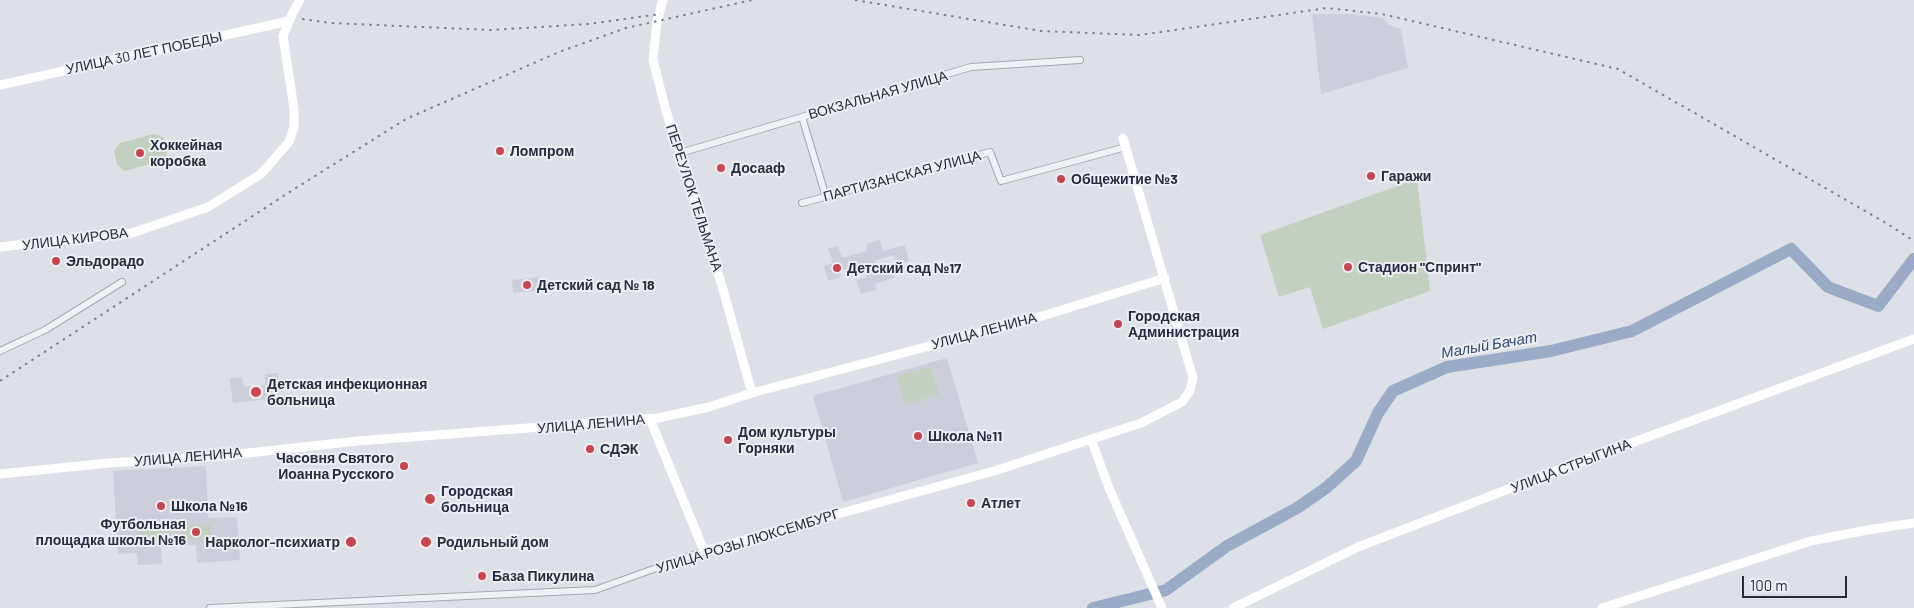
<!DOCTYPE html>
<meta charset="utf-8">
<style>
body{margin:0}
#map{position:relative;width:1914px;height:608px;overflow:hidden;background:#dee0e7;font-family:Barlow,sans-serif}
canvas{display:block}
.scale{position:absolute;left:1742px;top:576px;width:105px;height:22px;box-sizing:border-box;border:2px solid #272d3d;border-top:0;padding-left:6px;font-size:15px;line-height:18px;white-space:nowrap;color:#272d3d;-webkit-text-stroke:4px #edeff5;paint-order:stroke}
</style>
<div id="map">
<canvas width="1914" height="608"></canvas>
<div class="scale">100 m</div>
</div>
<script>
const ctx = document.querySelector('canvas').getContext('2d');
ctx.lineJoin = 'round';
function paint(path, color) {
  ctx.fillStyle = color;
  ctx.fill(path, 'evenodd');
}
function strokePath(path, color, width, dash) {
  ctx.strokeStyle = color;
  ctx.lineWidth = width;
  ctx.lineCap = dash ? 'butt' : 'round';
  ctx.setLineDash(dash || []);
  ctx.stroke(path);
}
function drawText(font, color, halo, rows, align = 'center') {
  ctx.font = font + ' Barlow,sans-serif';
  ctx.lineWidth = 4;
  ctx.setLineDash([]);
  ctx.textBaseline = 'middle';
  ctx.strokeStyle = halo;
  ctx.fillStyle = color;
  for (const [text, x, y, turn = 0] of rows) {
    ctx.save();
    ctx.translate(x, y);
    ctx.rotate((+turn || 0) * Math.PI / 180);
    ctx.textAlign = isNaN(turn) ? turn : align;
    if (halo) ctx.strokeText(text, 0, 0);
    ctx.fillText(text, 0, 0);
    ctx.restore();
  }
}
const built = new Path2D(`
 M1312,14h39l32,4 6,7 12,4 7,39 -87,26z
 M880,240l3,11 22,-6 4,16 -13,4 -2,-10 -19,6 3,9 12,-4 4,12 -19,6 1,6 -15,4 -5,-14 10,-3 -3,-13 -24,7 2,6 -13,4 -4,-15 9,-3 -5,-15 10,-2 4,12 25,-7 -1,-7z
 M540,277l1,13 -28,3 -1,-13z
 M947,358l31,105 -135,39 -30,-106z
 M278,373l2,25 -47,5 -3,-25 12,-1 2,10 21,-2v-11z
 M206,466l2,52 29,-1 3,43 -43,3 -1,-18 -35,2 1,17 -24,1 -1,-12 -19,1 -5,-83z`);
const green = new Path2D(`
 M153,134l10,3 4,17 -6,7 -36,10 -8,-6 -3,-14 6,-8z
 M1417,179l13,112 -107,38 -13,-42 -31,10 -19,-62z
 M931,367l8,28 -34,9 -8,-28z
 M210,524l1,14 -29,2 -1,-14z
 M171,527l1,17 -32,2 -1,-17z`);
const river = new Path2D(`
 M1093,608l73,-18 61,-44 70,-38 29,-20 30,-27 22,-48 15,-22 54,-24 104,-16 81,-20 159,-82 37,38 50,19 36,-47`);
const street = new Path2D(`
 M802,117l24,80
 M680,153l291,-86 109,-7
 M802,203l188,-51 11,29 125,-34
 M0,351l45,-21 77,-48
 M210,608l385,-18 109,-39`);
const secondary = new Path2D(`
 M663,0l-6,21 -4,39 13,51 14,42 42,133 30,107
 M0,85l289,-64
 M0,247l132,-14 76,-26 53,-33 28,-32 5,-15v-18l-11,-73 10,-24 7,-12
 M650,419l54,132 290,-80 147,-48 41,-21 8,-11 3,-13 -70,-240
 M1091,439l18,49 53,120
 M0,474l109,-11 102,-6 147,-16 300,-23 51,-11 43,-14 287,-76 126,-39
 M1233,608l125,-61 200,-77 356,-131
 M1602,608l209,-67 56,-11 47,-7`);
const rail = new Path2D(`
 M855,0l186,31 99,4 187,-27 55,6 236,55 268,154 28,18
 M302,19l29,4 160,7 97,-6 73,-10
 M0,381l288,-188 118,-74 153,-67 67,-24 126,-28`);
const markers = [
 [500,151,5,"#c9464e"],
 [140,153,5,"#c9464e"],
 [721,168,5,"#c9464e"],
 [1371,176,5,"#c9464e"],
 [1061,179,5,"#c9464e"],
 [56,261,5,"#c9464e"],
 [1348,267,5,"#c9464e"],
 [837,268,5,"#c9464e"],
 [527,285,5,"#c9464e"],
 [1118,324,5,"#c9464e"],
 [256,392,6,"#c9464e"],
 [918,436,5,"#c9464e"],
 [728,440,5,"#c9464e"],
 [590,449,5,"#c9464e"],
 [404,466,5,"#c9464e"],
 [430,499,6,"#c9464e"],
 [971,503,5,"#c9464e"],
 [161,506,5,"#c9464e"],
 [196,532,5,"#c9464e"],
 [351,542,6,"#c9464e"],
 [426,542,6,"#c9464e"],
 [482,576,5,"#c9464e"]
];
const streetNames = [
 ["УЛИЦА 30 ЛЕТ ПОБЕДЫ",144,53,-12],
 ["ВОКЗАЛЬНАЯ УЛИЦА",878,95,-16],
 ["ПАРТИЗАНСКАЯ УЛИЦА",902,176,-15],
 ["ПЕРЕУЛОК ТЕЛЬМАНА",694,198,72],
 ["УЛИЦА КИРОВА",75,239,-7],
 ["УЛИЦА ЛЕНИНА",984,331,-15],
 ["УЛИЦА ЛЕНИНА",591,424,-5],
 ["УЛИЦА ЛЕНИНА",188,457,-5],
 ["УЛИЦА СТРЫГИНА",1571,466,-21],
 ["УЛИЦА РОЗЫ ЛЮКСЕМБУРГ",748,541,-17]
];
const poiNames = [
 ["Хоккейная",150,145],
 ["коробка",150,161],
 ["Ломпром",510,151],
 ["Досааф",731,168],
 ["Гаражи",1381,176],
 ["Общежитие №3",1071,179],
 ["Эльдорадо",66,261],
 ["Стадион \"Спринт\"",1358,267],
 ["Детский сад №17",847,268],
 ["Детский сад № 18",537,285],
 ["Городская",1128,316],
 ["Администрация",1128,332],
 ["Детская инфекционная",267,384],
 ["больница",267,400],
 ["Дом культуры",738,432],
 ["Горняки",738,448],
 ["Школа №11",928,436],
 ["СДЭК",600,449],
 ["Часовня Святого",394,458,"right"],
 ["Иоанна Русского",394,474,"right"],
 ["Городская",441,491],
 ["больница",441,507],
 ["Атлет",981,503],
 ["Школа №16",171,506],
 ["Футбольная",186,524,"right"],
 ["площадка школы №16",186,540,"right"],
 ["Нарколог-психиатр",340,542,"right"],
 ["Родильный дом",437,542],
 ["База Пикулина",492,576]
];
const waterNames = [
 ["Малый Бачат",1489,345,-10]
];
paint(built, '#cccfd9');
paint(green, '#c2d0bf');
strokePath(river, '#99abc6', 12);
strokePath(street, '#a3a7b1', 8);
strokePath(street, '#f0f1f5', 6);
strokePath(secondary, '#fff', 9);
strokePath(rail, '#787f90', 2, [2.5, 5]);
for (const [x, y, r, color] of markers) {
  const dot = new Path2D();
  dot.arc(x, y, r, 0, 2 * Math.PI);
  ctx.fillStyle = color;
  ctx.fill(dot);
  strokePath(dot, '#edeff5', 2);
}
drawText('14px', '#272d3d', '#edeff5', streetNames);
drawText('bold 14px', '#272d3d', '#edeff5', poiNames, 'left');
drawText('italic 15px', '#33496f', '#edeff5', waterNames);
</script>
